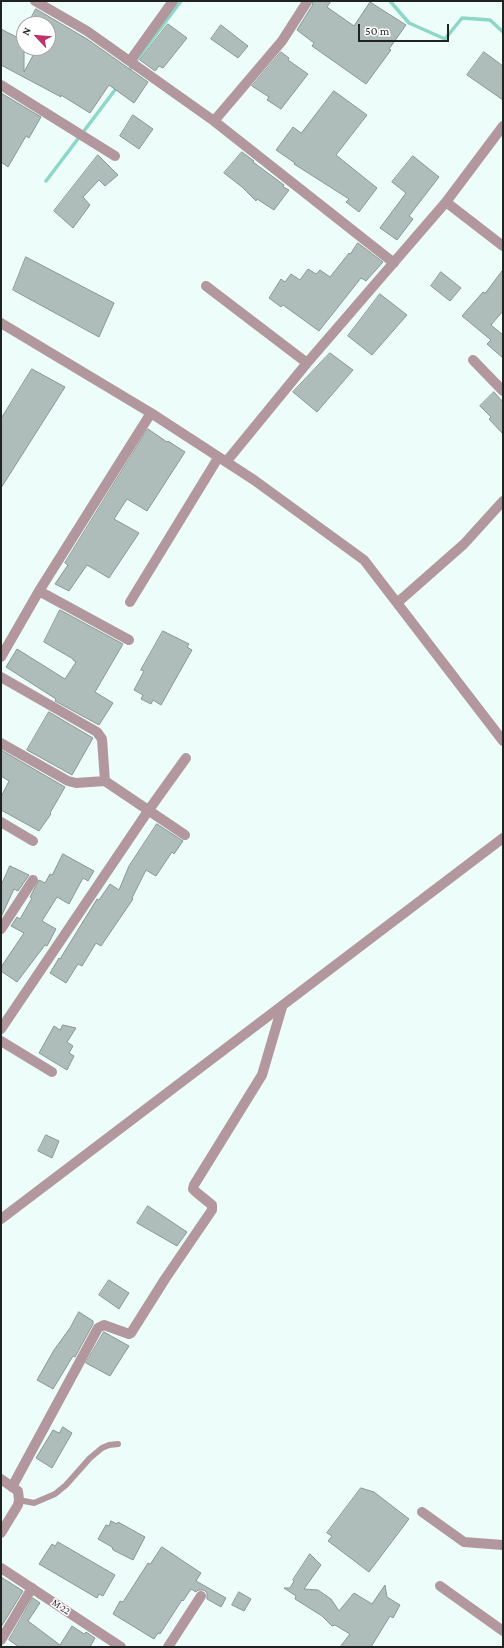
<!DOCTYPE html>
<style>
body{margin:0}
#map{position:relative;width:504px;height:1648px;overflow:hidden;background:#edfdf9;font-family:"Crimson Pro",serif}
canvas{display:block}
.frame{position:absolute;inset:0;border:2px solid #1f2423;pointer-events:none}
.north{position:absolute;left:16px;top:16px;width:40px;height:40px;box-sizing:border-box;background:#fff;border:1px solid #a5a7a7;border-radius:50%;rotate:296deg;font-size:11px;font-weight:700;line-height:16px;text-align:center;color:#1f2423}
.north::after{content:'';display:block;margin:auto;width:14px;height:18px;background:#be336b;clip-path:polygon(50% 0,100% 100%,50% 72%,0 100%)}
.scale{position:absolute;left:358px;top:24px;width:91px;height:18px;box-sizing:border-box;border:2px solid #1f2423;border-top:0;padding-left:5px;font-size:12px;line-height:14px;white-space:nowrap;color:#1f2423;-webkit-text-stroke:3px #fff;paint-order:stroke}
</style>
<div id="map">
<canvas width="504" height="1648"></canvas>
<div class="frame"></div>
<div class="north">N</div>
<div class="scale">50 m</div>
</div>
<script>
const ctx = document.querySelector('canvas').getContext('2d');
ctx.lineJoin = 'round';
function strokePath(path, color, width, dash) {
  ctx.strokeStyle = color;
  ctx.lineWidth = width;
  ctx.lineCap = dash ? 'butt' : 'round';
  ctx.setLineDash(dash || []);
  ctx.stroke(path);
}
function paint(path, color) {
  ctx.fillStyle = color;
  ctx.fill(path, 'evenodd');
}
function drawText(font, color, halo, rows, align = 'center') {
  ctx.font = font + ' "Crimson Pro",serif';
  ctx.lineWidth = 3;
  ctx.setLineDash([]);
  ctx.textBaseline = 'middle';
  ctx.strokeStyle = halo;
  ctx.fillStyle = color;
  for (const [text, x, y, turn = 0] of rows) {
    ctx.save();
    ctx.translate(x, y);
    ctx.rotate((+turn || 0) * Math.PI / 180);
    ctx.textAlign = isNaN(turn) ? turn : align;
    if (halo) ctx.strokeText(text, 0, 0);
    ctx.fillText(text, 0, 0);
    ctx.restore();
  }
}
const stream = new Path2D(`
 M390,1l19,22 36,16 17,-21 28,2 13,12
 M127,73l54,-72
 M46,181l72,-95`);
const building = new Path2D(`
 M313,1h18l-4,6 27,19 16,-24 36,23 -17,24 2,1 -25,34 -54,-38 2,-3 -17,-13 15,-24z
 M36,9l51,30 61,43 -14,21 -25,-18 -19,28 -29,-18v2l-60,-32v-36l23,12v31l13,-24h11v-24h-20z
 M168,24l19,14 -24,30 -4,-2 -4,5 -15,-11z
 M221,25l27,21 -10,12 -27,-19z
 M281,52l8,6 -1,2 20,14 -27,35 -14,-9 2,-3 -17,-11z
 M484,52l19,14v34l-36,-25z
 M334,91l33,24 -31,40 41,33 -18,24 -13,-10 3,-3 -55,-35 1,-1 -19,-13 17,-23 8,6z
 M1,93l40,24 -12,21 -3,-2 -18,31 -7,-5z
 M133,115l20,14 -14,20 -19,-13z
 M242,152l12,9 -1,1 31,23 -1,2 6,3 -15,20 -17,-11 -1,2 -14,-14 -18,-14z
 M98,155l20,20 -13,11 -6,-6 -16,17 7,8 -17,23 -19,-17z
 M413,156l26,21 -30,39 4,3 -16,21 -17,-12 26,-35 -14,-11z
 M358,243l25,19 -17,19 -5,-3 -42,53 -36,-26 -2,2 -12,-9 12,-19 4,3 6,-8 9,6 8,-11 8,5 4,-4 10,7 19,-24 1,1z
 M26,257l88,46 -15,34 -86,-47z
 M503,270v41l-12,14 12,10v23l-16,-14 4,-4 -29,-24 21,-24 2,1z
 M441,272l20,16 -11,13 -19,-15z
 M380,294l27,21 -35,40 -24,-19z
 M330,353l23,17 -36,42 -24,-20z
 M32,369l33,18 -64,101v-69z
 M494,392l9,10v32l-14,-15 2,-2 -11,-11z
 M148,429l19,13 1,-1 17,11 -38,59 -20,-12 -13,20 25,14 -30,45 -22,-13 -18,26 -14,-7 13,-19 -3,-2z
 M60,610l63,34 -28,48 18,11 -14,22 -44,-24 1,-2 -50,-32 11,-18 48,30 11,-17 -3,-2v-1l-29,-17z
 M163,631l26,13 -2,3 5,3 -31,55 -8,-5 -2,4 -10,-5 2,-4 -9,-5 10,-19 -3,-1z
 M49,712l44,26 -21,37 -45,-25z
 M1,750l64,37 -15,26 1,1 -12,17 -38,-21v-13l8,-16 -8,-5z
 M157,824l26,17 -9,13 -2,-2 -16,24 -10,-6 -14,28 1,1 -32,47 -5,-3 -14,23 -4,-2 -12,19 -16,-10 9,-15 1,1 37,-60 2,1 11,-16 9,6 10,-24z
 M63,854l31,17 -6,10 -5,-3 -14,26 -12,-7 -15,24 14,8 -9,17 -2,-1 -28,37 -16,-11v-4l23,-34 -13,-7 6,-9 3,2 12,-21 -2,-1 9,-17 6,3 5,-9 2,1z
 M10,866l19,9 -11,16 -4,-2 -13,28v-31z
 M63,1025l13,3 -9,14 6,4 -4,7 5,3 -7,14 -28,-17 15,-27 6,4z
 M46,1135l13,6 -7,17 -14,-7z
 M148,1206l39,26 -10,14 -40,-23z
 M109,1280l20,13 -10,16 -20,-14z
 M79,1312l14,9v3l-18,33 -2,-1 -20,33 -16,-9 17,-30 16,-22z
 M104,1332l25,14 -19,30 -24,-13z
 M63,1427l9,6 -20,35 -16,-10 17,-28 6,3z
 M361,1488l13,4 35,27 -40,53 -41,-31 4,-5 -5,-3z
 M111,1521l6,3 1,-2 27,15 -12,23 -20,-10 -1,-3 -14,-8 8,-14 3,1z
 M58,1542l57,33 -12,21 -4,-2 -2,4 -58,-34 13,-20 3,2z
 M162,1547l39,26 -5,8 30,17 -5,9 -14,-8v-6l-3,-3h-6l-2,2 -5,-3 -8,12 -1,-1 -22,34 -2,-1 -4,6 -41,-25 7,-13 3,1 25,-39 2,1z
 M310,1554l11,11 -17,24 14,1 13,9 8,12 15,-18 18,11 13,-19 2,12 13,8 -7,13 -3,-2 -19,31h-31l10,-13 -15,-9 -3,1 -10,-10 -27,-17 1,-3 -12,-8h6l4,-7 -1,-1z
 M1,1577l22,14 -22,36z
 M239,1592l12,7 -7,12 -12,-6z
 M33,1598l7,5 -12,18 32,24 12,-19 12,8 2,-2 9,6 -5,9h-71l-10,-7z`);
const service = new Path2D(`
 M19,1500l15,3 21,-9 11,-9 24,-27 12,-10 7,-3 9,-1`);
const minor = new Path2D(`
 M35,1l52,30 127,90 180,142
 M130,61l43,-60
 M1,85l114,71
 M214,121l68,-80 25,-39
 M446,202l57,-76
 M206,286l101,77
 M1,323l150,90 103,67 110,80 139,181
 M473,360l30,31
 M226,462l81,-99 139,-161 57,44
 M39,591l90,49
 M130,602l88,-144
 M397,603l67,-59 39,-43
 M1,657l38,-66 112,-178
 M1,677l96,55 5,7 3,42
 M1,743l67,38 8,2 29,-2 80,54
 M1,822l32,19
 M1,929l32,-49
 M1,1029l147,-218 38,-53
 M1,1041l51,31
 M1,1479l17,12 1,9 -1,5 -17,28
 M12,1487l86,-159 6,-3 25,9 2,-1 34,-54 47,-69v-5l-16,-13 -3,-3 1,-4 68,-110 20,-68
 M422,1512l42,30 39,3
 M440,1586l63,45
 M1,1640l31,-52
 M168,1647l33,-51`);
const tertiary = new Path2D(`
 M1,1219l502,-381
 M1,1568l120,79`);
const streetNames = [
 ["M 22",61,1607,34]
];
strokePath(stream, '#8dd7c7', 3.5);
paint(building, '#aebdb9');
strokePath(building, '#8a9894', 1);
strokePath(service, '#b2979e', 6);
strokePath(minor, '#b2979e', 10);
strokePath(tertiary, '#b2979e', 10);
drawText('10px', '#1f2423', '#fff', streetNames);
</script>
